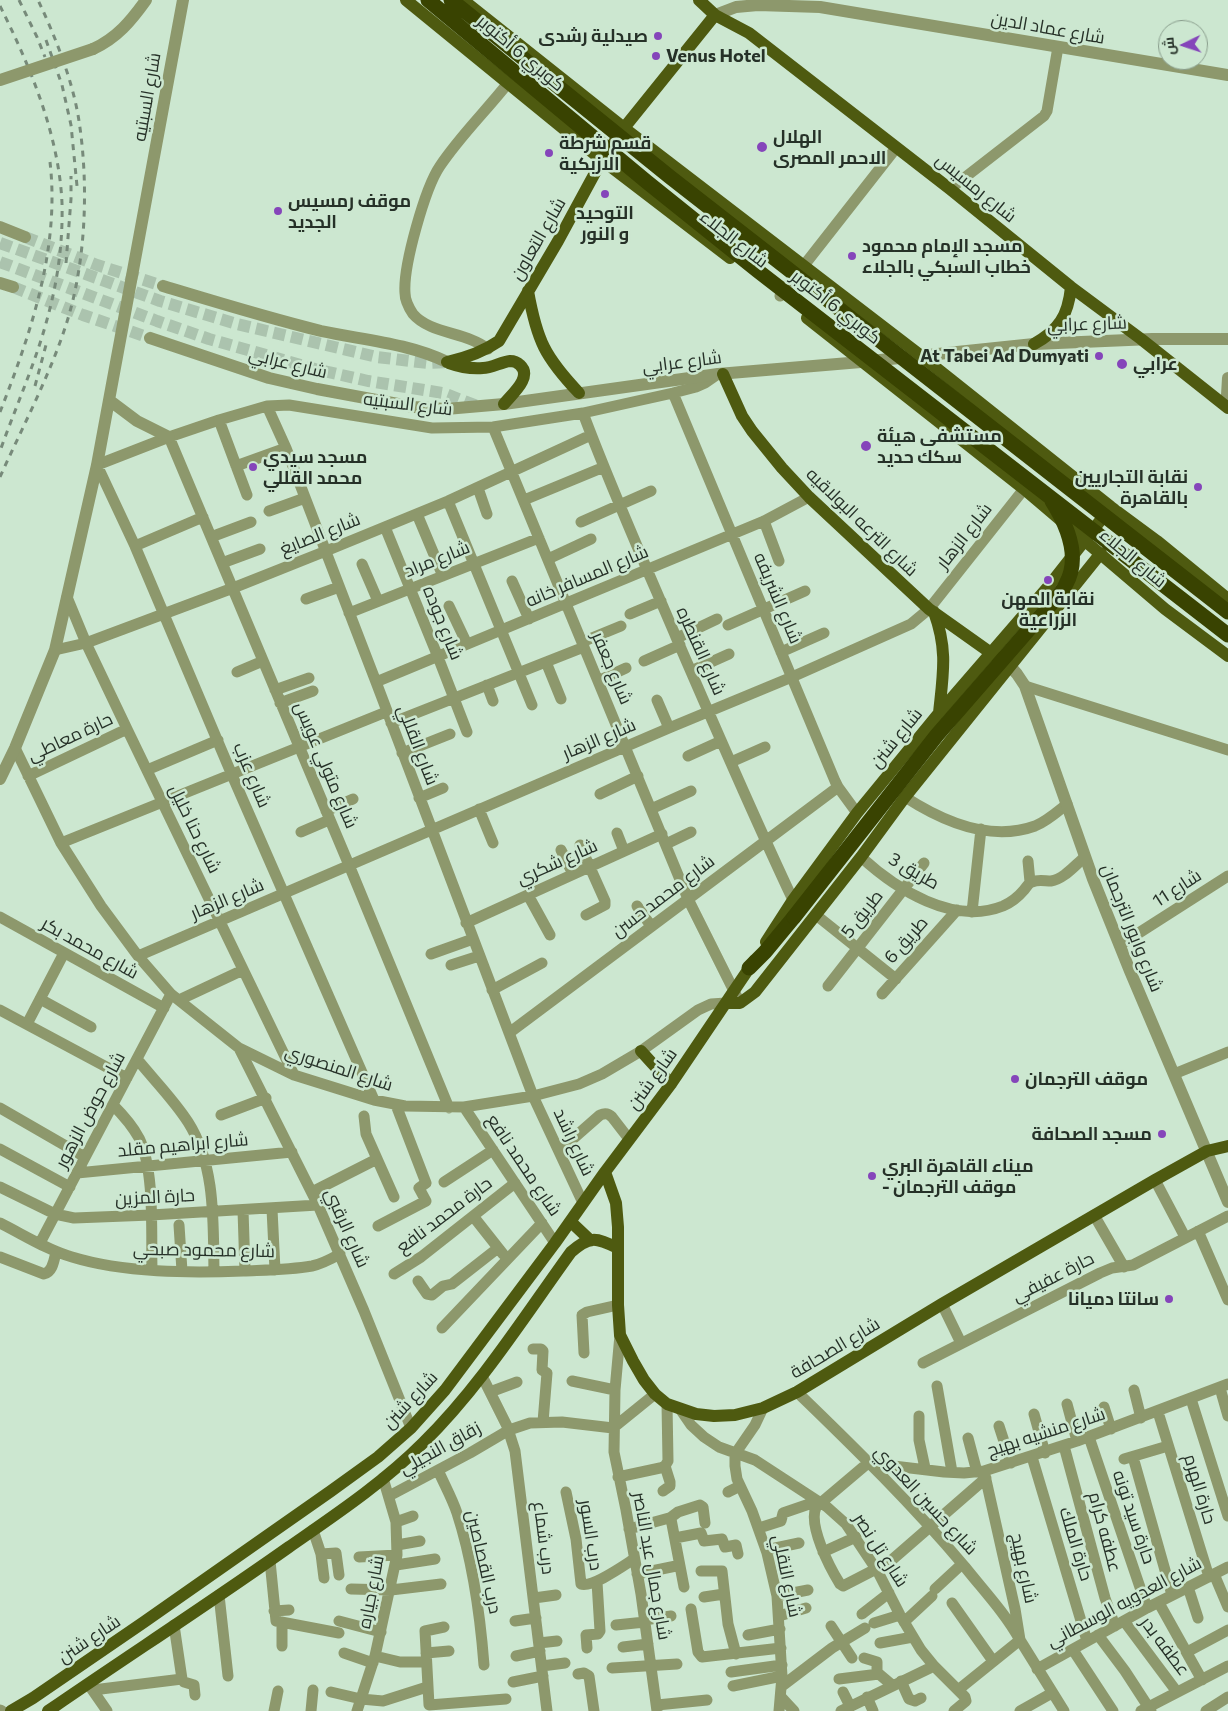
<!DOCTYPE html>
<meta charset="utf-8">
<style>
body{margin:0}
#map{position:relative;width:1228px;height:1711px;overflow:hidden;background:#cce7d0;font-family:Commissioner,Cairo,sans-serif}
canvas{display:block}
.north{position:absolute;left:1158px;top:20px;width:50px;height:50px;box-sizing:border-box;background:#cce7d0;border:1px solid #8a9e8d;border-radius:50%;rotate:266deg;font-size:14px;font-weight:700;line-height:20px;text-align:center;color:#263128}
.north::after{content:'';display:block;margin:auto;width:18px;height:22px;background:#8545ba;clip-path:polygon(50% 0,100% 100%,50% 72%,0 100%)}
</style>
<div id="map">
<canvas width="1228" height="1711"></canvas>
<div class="north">ش</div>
</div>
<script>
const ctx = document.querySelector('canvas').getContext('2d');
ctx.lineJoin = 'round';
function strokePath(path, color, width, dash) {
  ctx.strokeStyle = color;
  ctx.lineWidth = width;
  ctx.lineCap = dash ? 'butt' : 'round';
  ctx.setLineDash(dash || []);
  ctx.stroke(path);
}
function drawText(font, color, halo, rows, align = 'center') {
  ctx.font = font + ' Commissioner,Cairo,sans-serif';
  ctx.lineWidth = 5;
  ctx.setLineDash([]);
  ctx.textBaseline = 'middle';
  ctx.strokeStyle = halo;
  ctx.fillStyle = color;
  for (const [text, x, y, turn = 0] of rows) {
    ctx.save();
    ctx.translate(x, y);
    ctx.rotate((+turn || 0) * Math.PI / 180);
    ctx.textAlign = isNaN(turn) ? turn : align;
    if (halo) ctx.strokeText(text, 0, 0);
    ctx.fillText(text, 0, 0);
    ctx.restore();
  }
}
const tertiaryTunnel = new Path2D(`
 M25,237l72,28 66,21
 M13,287l70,28 67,23`);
const primaryTunnel = new Path2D(`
 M0,243l160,58 77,23 140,33 50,6 20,-1
 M0,262l157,59 52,18 106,30 53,12 75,12 34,13`);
const minor = new Path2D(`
 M950,189l94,-73 3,-5 11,-64
 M780,296l116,-148
 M488,349c-21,-17 -58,-15 -75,-35 -4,-6 -8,-14 -8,-21 -2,-27 20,-105 35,-127 20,-30 46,-55 68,-83
 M673,393l162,388 3,6 19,26
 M267,406l19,42 90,234 157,414 50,107
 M583,413c28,75 61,149 93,224 38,88 76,176 117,263
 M219,420l28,75
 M493,427l195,472 49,98
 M169,437l180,428 100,243
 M236,466l50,-18
 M478,488l9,26
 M524,500l80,-33
 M448,501l84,204
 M269,511l36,-13
 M417,514l26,62
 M764,521l15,40
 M581,522l70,-31
 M385,527l53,130 29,75
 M211,537l40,-15
 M135,546l68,-29
 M548,559l43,-20
 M222,563l38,-14
 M362,564l16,37
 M512,581l17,38
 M67,597l19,46 41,86 167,346
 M306,599l33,-12
 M449,606l18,38
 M349,613l190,-75
 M630,614l31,-13
 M728,625l77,-34
 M677,638l40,-19
 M582,642l39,-16
 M55,650l31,-7 147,-55 93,-37 122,-50 143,-66
 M781,652l43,-19
 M644,661l36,-16
 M546,662l15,37
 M691,671l38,-17
 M237,672l26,-11
 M598,681l28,-13
 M376,682l388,-161 45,-24
 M487,685l6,16
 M1025,686l203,64
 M275,690l34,-12
 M657,700l12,28
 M280,703l33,-12
 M391,723l193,-76
 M15,748l46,95 40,63 37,50 33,38 68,54 55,27 80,25 31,6 59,1 69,-11 46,-12 23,-10 39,-23 57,-41 13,-6 15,-1
 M402,753l48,-19
 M688,756l33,-15
 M731,762l34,-15
 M147,770l71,-30
 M28,776l99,-47
 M600,794l38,-18
 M905,797c37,24 86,45 130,29 12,-5 22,-14 32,-22
 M419,798l24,-10
 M479,809l14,34
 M651,809l40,-18
 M326,811l27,-12
 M301,832l28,-12
 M617,833l7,18
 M61,843l325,-131
 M666,844l25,-12
 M580,845l25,56v4l-19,10
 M561,850l12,24
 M861,857c35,32 92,69 142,49 7,-3 16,-10 21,-16 3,-3 4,-7 8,-8 6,-3 13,-1 19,-1 13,-2 24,-16 34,-24
 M1028,861l2,21
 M528,895l22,40
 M637,906l14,20
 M972,912l9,-83
 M816,915l80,64
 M0,917l164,91
 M466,923l196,-89
 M1120,945l108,-69
 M431,954l42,-15
 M138,956l531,-228 123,-51 119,-53 18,-15 95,-120
 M451,965l28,-9
 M828,986l96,-123
 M492,990l50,-27
 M882,994l75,-84
 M40,999l51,28
 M179,1000l64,-30
 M0,1010l127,68
 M27,1024l37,-71
 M509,1033l329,-246
 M239,1048l79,157 46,106 47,117
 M137,1059c17,21 37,41 51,63 28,44 25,100 26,150
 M1174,1074l54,-22
 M374,1100l-142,-325 -97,-229 -38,-81 72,-28 50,-17 48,-14 22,-1 143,23 61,-1 90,-14 90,-20 23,-6 9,-4 13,-9
 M113,1105c10,10 19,20 26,33 16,33 12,94 13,132
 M464,1107l91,136
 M0,1108l85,49
 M221,1115l45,-17
 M364,1116l2,18 28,63
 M0,1149l70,38
 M559,1151l41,-36c5,-2 8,-2 12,2l17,22
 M77,1173l215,-21
 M1155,1180l30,57
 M444,1182l49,-32
 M0,1187l55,27 19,4 77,-3 167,-10
 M312,1192l65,-33
 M272,1209l3,61
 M243,1210l2,61
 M1094,1215l30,52
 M473,1216l30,38
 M0,1223c24,12 47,27 72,34 52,16 118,16 171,14 23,-1 46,-1 69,-5 10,-2 19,-7 28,-12
 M179,1225l3,46
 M378,1226l48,-25 -7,-13 7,-5 -30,-78
 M1198,1231l30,69
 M40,1243l131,-249
 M0,1257l44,17c9,-2 10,-14 12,-22
 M394,1274l27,-17 94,-74
 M418,1281l9,13 5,1 11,-9 9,-2 46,-36
 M942,1304l19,39
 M442,1328l100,-105
 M620,1335l-5,55 -1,62 12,58 15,84 16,117
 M533,1349h8l2,2 -1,19 5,3 -4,49
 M584,1353l-2,-38 5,-3 31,-7
 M923,1363l177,-90 12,-5 21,-3 95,-49
 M482,1376l25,50 8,25 32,260
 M572,1381l43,9
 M937,1386l15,86
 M1220,1388l8,28
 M1134,1390l7,28
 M490,1392l27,-10
 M797,1392c58,56 116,113 168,175 19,24 40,46 55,73l-62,50
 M1191,1399l37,117
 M1067,1404l10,37
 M1104,1407l7,22
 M763,1408l-8,17 -20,29v12l2,13 15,32 15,42 10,43 5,80 -3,35
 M680,1409l11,16 13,12 15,10 36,13 72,47 19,17 32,48 22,43 21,35 13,16 31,31 1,4 -12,10
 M1158,1412l51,165
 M1034,1414l11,39
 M919,1416v24l6,28
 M999,1426l12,37
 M613,1428l42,-34
 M1089,1437l58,171
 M968,1438l9,34
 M1064,1446l41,152 10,28
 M1032,1457l55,184
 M1133,1457l39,138
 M1124,1459l44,-13
 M438,1470c6,14 14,28 19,43 16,49 23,100 27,152
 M984,1471l31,138 5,31 44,71
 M618,1477l42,-9 5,-2 3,-5 -1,-57
 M663,1491l7,-5v-4l-5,-16
 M566,1492l10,47 5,45c11,4 42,-18 53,-25
 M728,1492l12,-6
 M389,1496l81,-43 39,-23 21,-7 32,-1 51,6
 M670,1518l8,-6 22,-7 3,2 2,16
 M396,1522l17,-6
 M759,1528l22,-7 2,-8 35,-12
 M629,1529l40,-11 2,1 13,68
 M313,1530l8,24 3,24
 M675,1538l26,-5 3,8 18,-2 3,8 11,-2 2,9
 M397,1545l23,-4
 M766,1550l33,-7
 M823,1552l33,-15
 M321,1554l15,-1 3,22
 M359,1557l38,-2
 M270,1561l6,60 63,12
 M396,1565l39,-6
 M876,1569l-33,17 -3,-2c-10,-16 -32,-58 -24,-77l52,-44 76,9 20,1 20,-2 93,-30 151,-57
 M701,1571h21l6,53 8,30
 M878,1572l108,-94
 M637,1574l39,-8
 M1214,1574l14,33
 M1188,1587l10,31
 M351,1589l40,1 50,-6
 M935,1589l27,-25
 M219,1595l9,81
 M777,1596l31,-6
 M704,1597l20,-3
 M534,1598l22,-3
 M952,1603l41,58
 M1159,1603l43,77
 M691,1609l7,43 4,5 79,-9
 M274,1611l15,-1
 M862,1614l27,-21
 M779,1616l27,-8
 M644,1620l27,-4
 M339,1621l42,11
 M515,1621l21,-3
 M1124,1621l53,71
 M904,1622l28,-26
 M282,1623v23
 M874,1623l26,-8
 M174,1625l8,54 2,3 10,3 1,10
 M616,1625l29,-3
 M831,1626l21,32
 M444,1627l-19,4 4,74 77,-6
 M748,1635l32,-6
 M1098,1635l27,36 26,40
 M539,1643l18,-2
 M880,1643l33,-6
 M623,1647l25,-3
 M587,1648l-1,-13 12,-1 2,-3 -3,-49
 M1073,1650l40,61
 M1187,1652l41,-22
 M344,1653l29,10
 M426,1653l23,-2
 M375,1656l25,6h26
 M516,1656l24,-5
 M864,1658l13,4v12
 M542,1666l23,-3
 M612,1668l65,-4
 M1037,1669l110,-61 81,-41
 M731,1672l51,-7
 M578,1674l6,-1 5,3 5,35
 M839,1679l40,-5 13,11
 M901,1681l8,18 6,2 6,-3
 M513,1682l30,-6
 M89,1685l18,26
 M733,1686l49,-10
 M782,1686l50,-38 33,-20
 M93,1690l89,-11
 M331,1692l30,7 22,2 44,-14
 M843,1692l7,14
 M781,1697l13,14
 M867,1697l6,14
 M657,1705l50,-5
 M0,1710l2,1
 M274,1711l4,-20
 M311,1711l2,-21
 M357,1711l18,-55 22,-101 -1,-33 -13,-44
 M841,1711l93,-45
 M1020,1711l32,-18
 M1141,1711l87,-45
 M1206,1711l22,-14`);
const tertiary = new Path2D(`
 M715,15l21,-8 22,-2 62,2 408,68
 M93,49c24,-11 38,-28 53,-49
 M0,227l25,10
 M0,283l13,4
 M163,286c53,16 105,32 158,45 42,9 87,12 126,31
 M150,338l119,40 48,11 97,18 32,2 58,-5 214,-30 143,-12 173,-18 118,-5h76
 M1228,378l-1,17 1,6
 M109,400l28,21 32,16
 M1010,666l7,8 8,12 68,193 37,92 98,231
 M0,779l15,-31 40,-98 42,-185 86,-465`);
const primary = new Path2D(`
 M406,0l196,160 128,98
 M463,0l161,128 296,227 191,152 46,34 71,58
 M699,0l16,15 34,18 201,156 121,98 70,52 87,69
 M528,291c9,50 17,66 51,102
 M807,318l217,171 141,120 63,47
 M1034,344c25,-14 34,-28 37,-57
 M447,362c19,-4 36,-10 52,-21l59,-100 44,-81 22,-32 91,-113
 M449,363c11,4 22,6 34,5 9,0 18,-6 27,-7 4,0 7,1 10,4 13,12 -8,29 -16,39
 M723,374l19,42 10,15 30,37 27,29 120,112 69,49
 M934,612c14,38 9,62 5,101
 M766,942l27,-42 64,-87 82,-100 109,-126 63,-80
 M726,1003h14l15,-11 106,-135 44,-60 196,-244
 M641,1051l30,33
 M605,1172l11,31 2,24v78l2,30 13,26 11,19 11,14 12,10 29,10 18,2 21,-1 28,-7 34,-16 145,-88 213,-124 52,-29 21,-5
 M571,1222l18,17
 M11,1711l22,-13 111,-76 187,-131 47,-34 33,-29 34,-38 110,-147 50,-71 66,-88 83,-123
 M48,1711c80,-55 162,-108 241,-164 46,-32 94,-64 134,-104 57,-56 101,-126 148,-191 19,-17 25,-14 47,-4`);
const motorway = new Path2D(`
 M749,968l16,-16 29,-35`);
const rail = new Path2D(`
 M19,0l18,37 8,20
 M0,6c30,60 59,129 62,197 1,38 -4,76 -14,113 -12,46 -32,90 -48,135
 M46,40l16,45 9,40 6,61
 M66,263l5,-64v-23
 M35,386l11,-41
 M0,412c31,-79 60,-164 50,-250
 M0,477c22,-49 48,-98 65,-149 21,-63 24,-142 14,-207 -6,-40 -24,-85 -41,-121`);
const tertiaryBridge = new Path2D(`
 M0,80l93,-31`);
const motorwayBridge = new Path2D(`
 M428,0l219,182 111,89 470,364
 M451,0l219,177 558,435
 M794,917l143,-182 120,-138c3,-4 7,-8 9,-13 15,-27 1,-59 -14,-83`);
const markers = [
 [658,36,5,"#8545ba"],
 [656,56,5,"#8545ba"],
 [762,147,6,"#8545ba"],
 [549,153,5,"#8545ba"],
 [605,194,5,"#8545ba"],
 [278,211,5,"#8545ba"],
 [852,256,5,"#8545ba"],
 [1099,356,5,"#8545ba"],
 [1122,364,6,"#8545ba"],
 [866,446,6,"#8545ba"],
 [253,467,5,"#8545ba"],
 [1198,487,5,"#8545ba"],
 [1048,580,5,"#8545ba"],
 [1015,1079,5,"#8545ba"],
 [1162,1134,5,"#8545ba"],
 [872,1176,5,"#8545ba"],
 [1169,1299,5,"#8545ba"]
];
const streetNames = [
 ["شارع عماد الدين",1048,28,10],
 ["كوبري 6 أكتوبر",521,53,40],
 ["شارع السبتيه",147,97,-80],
 ["شارع رمسيس",976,188,39],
 ["شارع التعاون",538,239,-60],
 ["شارع الجلاء",734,239,38],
 ["كوبري 6 أكتوبر",836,307,38],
 ["شارع عرابي",1087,324,-2],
 ["شارع عرابي",682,362,-7],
 ["شارع عرابي",288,363,14],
 ["شارع السبتيه",408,404,7],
 ["شارع الترعه البولاقيه",862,522,44],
 ["شارع الصايغ",320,534,-22],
 ["شارع الزهار",964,536,-52],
 ["شارع الجلاء",1133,558,40],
 ["شارع مراد",437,559,-22],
 ["شارع المسافر خانه",587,576,-23],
 ["شارع الشريفه",778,598,67],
 ["شارع جوده",443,623,68],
 ["شارع القنطره",701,651,66],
 ["شارع جعفر",612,668,67],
 ["حارة معاطي",70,737,-25],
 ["شارع شنن",896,738,-51],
 ["شارع الزهار",599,739,-23],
 ["شارع القللي",418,745,69],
 ["شارع متولي عويس",326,765,67],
 ["شارع عزب",252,775,67],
 ["شارع حنا خليل",195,829,64],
 ["شارع شكري",557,862,-24],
 ["طريق 3",914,871,30],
 ["شارع 11",1177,888,-33],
 ["شارع محمد حسن",663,896,-37],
 ["شارع الزهار",227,899,-23],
 ["طريق 5",862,914,-52],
 ["شارع وابور الترجمان",1132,928,68],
 ["طريق 6",906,940,-49],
 ["شارع محمد بكر",90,948,29],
 ["شارع المنصوري",339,1068,18],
 ["شارع شنن",652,1079,-54],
 ["شارع حوض الزهور",90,1110,-62],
 ["شارع راشد",574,1142,65],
 ["شارع ابراهيم مقلد",183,1145,-5],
 ["شارع محمد نافع",524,1165,56],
 ["حارة المزين",155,1197,-3],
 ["حارة محمد نافع",444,1215,-37],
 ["شارع الرقبي",347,1228,66],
 ["شارع محمود صبحي",204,1250,1],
 ["حارة عفيفي",1053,1277,-27],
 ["شارع الصحافة",835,1348,-31],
 ["شارع شنن",410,1400,-47],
 ["شارع منشيه بهيج",1046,1432,-18],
 ["زقاق النجيلي",440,1448,-29],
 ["حارة الهرم",1200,1489,73],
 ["شارع حسين العدوي",926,1500,47],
 ["حارة سيد تونه",1134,1517,71],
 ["عطفه كرام",1105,1532,75],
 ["درب السور",591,1535,81],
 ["درب شماع",544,1538,83],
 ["حارة الملك",1076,1544,73],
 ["شارع تل نصر",881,1550,57],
 ["درب القصاصين",484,1562,77],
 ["شارع جمال عبد الناصر",652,1566,80],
 ["شارع بهيج",1024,1568,78],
 ["شارع النقلي",787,1576,78],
 ["شارع جياره",371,1592,-79],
 ["شارع العدويه الوسطاني",1124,1602,-28],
 ["شارع شنن",89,1639,-34],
 ["عطفه بدر",1165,1646,53]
];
const poiNames = [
 ["صيدلية رشدى",648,36,"right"],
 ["Venus Hotel",666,56],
 ["الهلال",773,137],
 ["الاحمر المصرى",773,158],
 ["قسم شرطة",559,143],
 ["الازبكية",559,164],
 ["موقف رمسيس",288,201],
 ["الجديد",288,222],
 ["التوحيد",605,213,"center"],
 ["و النور",605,234,"center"],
 ["مسجد الإمام محمود",862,246],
 ["خطاب السبكي بالجلاء",862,267],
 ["At Tabei Ad Dumyati",1089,356,"right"],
 ["عرابي",1133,364],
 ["مستشفى هيئة",877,436],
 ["سكك حديد",877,457],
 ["مسجد سيدي",263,457],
 ["محمد القللي",263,478],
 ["نقابة التجاريين",1188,477,"right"],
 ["بالقاهرة",1188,498,"right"],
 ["نقابة المهن",1048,599,"center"],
 ["الزراعية",1048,620,"center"],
 ["موقف الترجمان",1025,1079],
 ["مسجد الصحافة",1152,1134,"right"],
 ["ميناء القاهرة البري",882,1166],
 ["- موقف الترجمان",882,1187],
 ["سانتا دميانا",1159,1299,"right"]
];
strokePath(tertiaryTunnel, '#abc3ae', 12, [12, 6]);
strokePath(primaryTunnel, '#abc3ae', 12, [12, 6]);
strokePath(minor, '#8d986c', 11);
strokePath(tertiary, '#8d986c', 12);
strokePath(primary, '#4e5a10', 12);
strokePath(motorway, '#394301', 15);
strokePath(rail, '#778a7a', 3, [6, 6]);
strokePath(tertiaryBridge, '#8d986c', 12);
strokePath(motorwayBridge, '#394301', 15);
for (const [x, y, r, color] of markers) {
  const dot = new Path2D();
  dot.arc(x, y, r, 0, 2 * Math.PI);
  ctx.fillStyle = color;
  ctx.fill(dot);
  strokePath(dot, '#cce7d0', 2);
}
drawText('18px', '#263128', '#cce7d0', streetNames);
drawText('bold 18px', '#263128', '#cce7d0', poiNames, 'left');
</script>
